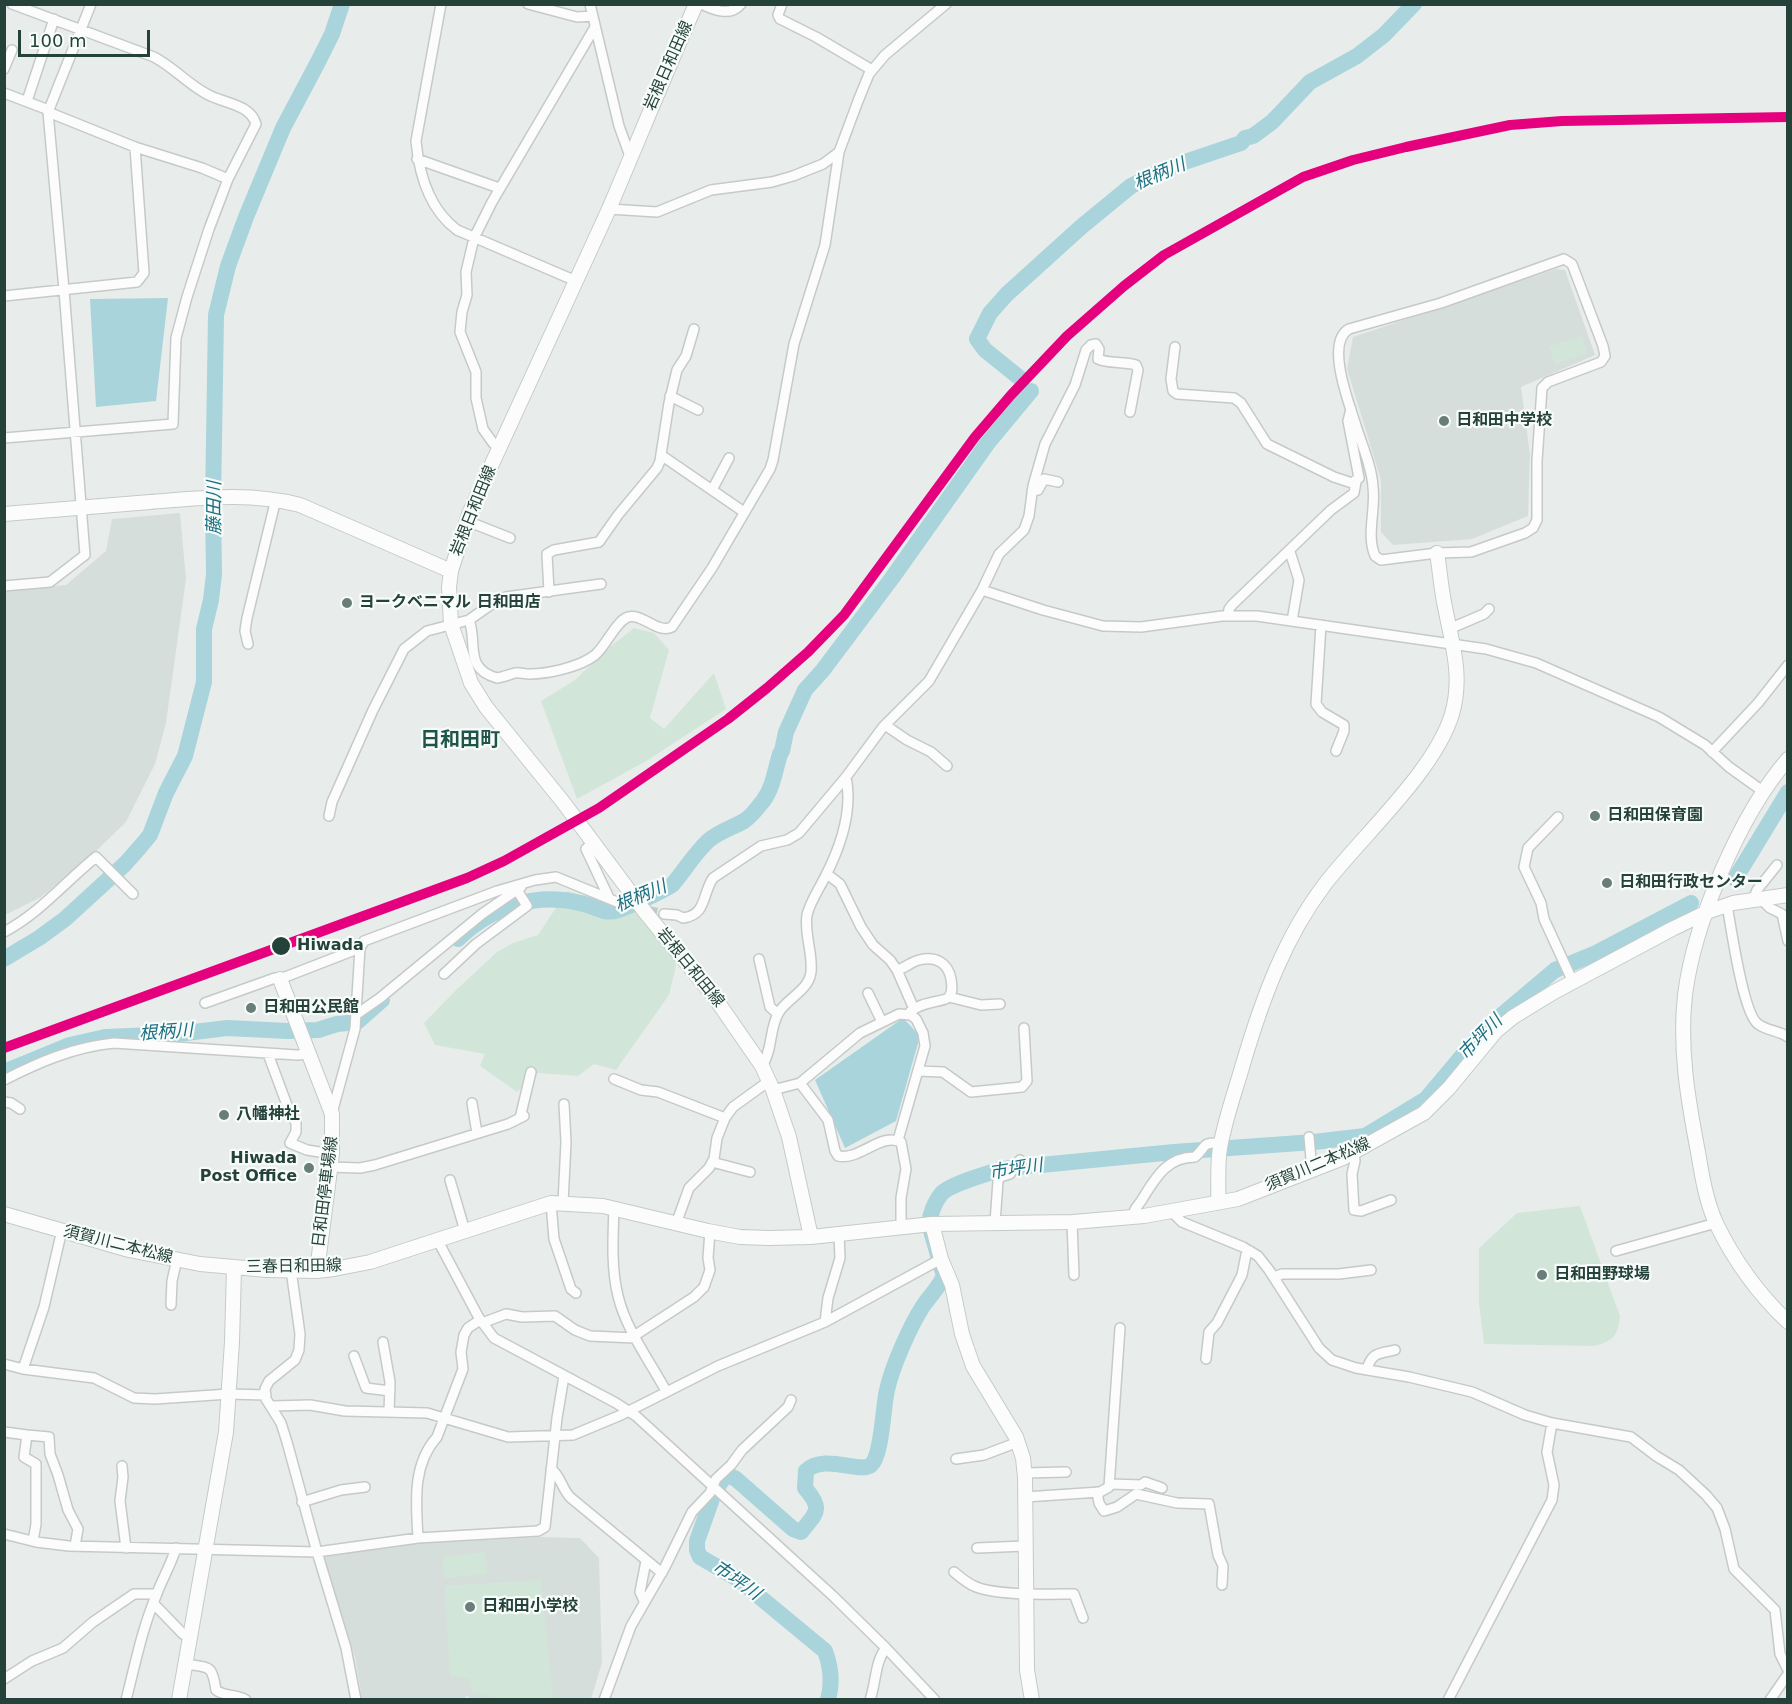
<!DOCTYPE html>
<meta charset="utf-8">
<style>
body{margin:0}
#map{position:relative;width:1792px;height:1704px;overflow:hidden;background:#e8edeb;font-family:"DejaVu Sans",sans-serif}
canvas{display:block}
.frame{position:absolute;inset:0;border:6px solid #24423a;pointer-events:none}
.scale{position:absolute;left:18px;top:30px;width:132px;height:27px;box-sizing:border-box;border:3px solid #24423a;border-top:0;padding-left:8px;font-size:18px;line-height:21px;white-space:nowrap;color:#24423a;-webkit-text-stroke:4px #f7fbf9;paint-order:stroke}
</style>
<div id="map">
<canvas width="1792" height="1704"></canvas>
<div class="frame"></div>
<div class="scale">100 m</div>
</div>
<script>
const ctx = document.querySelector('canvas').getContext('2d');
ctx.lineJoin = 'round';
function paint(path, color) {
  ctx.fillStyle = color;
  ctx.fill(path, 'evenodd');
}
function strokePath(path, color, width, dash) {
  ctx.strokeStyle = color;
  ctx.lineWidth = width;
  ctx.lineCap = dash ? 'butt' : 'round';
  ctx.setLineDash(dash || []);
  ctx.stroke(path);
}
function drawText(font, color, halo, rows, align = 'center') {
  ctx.font = font + ' "DejaVu Sans","Noto Sans JP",sans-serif';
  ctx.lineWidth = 4.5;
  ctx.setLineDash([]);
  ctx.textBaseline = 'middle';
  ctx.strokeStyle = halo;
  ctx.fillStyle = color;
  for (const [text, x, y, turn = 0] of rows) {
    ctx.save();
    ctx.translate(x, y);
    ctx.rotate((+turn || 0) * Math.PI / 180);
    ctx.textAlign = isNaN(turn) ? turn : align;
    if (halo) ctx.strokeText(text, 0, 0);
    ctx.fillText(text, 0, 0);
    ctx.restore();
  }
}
const built = new Path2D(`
 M1556,269l9,1 30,85 -74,32 9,68 -2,61 -56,23 -79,6 -12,-13v-52l-34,-111 6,-32z
 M180,513l6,66 -20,144 -11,41 -29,58 -38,37 -47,38 -36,18v-325l61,-5 40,-34 6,-32z
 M538,1537l42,1 19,20 3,105 -11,36 -115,1 -10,-4 -1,4 -103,-1 -7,-42 -32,-100 43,-11z`);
const green = new Path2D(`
 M1582,336l5,17 -32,11 -6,-17z
 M634,628l20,5 15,17 -19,68 14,11 50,-56 12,36 -78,51 -71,39 -36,-98 34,-21 31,-30z
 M567,891l68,20 40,45 1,10 -7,29 -53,75 -22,-6 -16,12 -40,-3 -21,19 -37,-26 5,-12 -50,-9 -11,-22 31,-32 42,-39 16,-9 25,-8z
 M1580,1206l40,110c-2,20 -7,26 -27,30l-109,-2 -5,-41v-55l38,-35z
 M485,1552l2,22 -42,4 -3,-21z
 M541,1580l12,119h-51l-31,-8 -1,-12 -20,-3 -5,-90z`);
const water = new Path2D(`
 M168,298l-12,103 -60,6 -6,-108z
 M903,1018l17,18 -24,85 -51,27 -30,-68z`);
const river = new Path2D(`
 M1021,379l-36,-29 -8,-11 13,-26 17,-19 74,-67 50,-41 39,-19 71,-24 4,-5 8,-2 19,-14 38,-40 47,-26 27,-21 30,-31
 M1735,879l53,-87
 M458,939c33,-32 77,-47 122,-36 12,2 23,11 35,8 8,-1 54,-23 58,-27 12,-14 21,-30 35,-43 10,-9 24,-13 36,-20 8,-5 13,-13 19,-20 10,-13 12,-31 17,-47l2,-3 4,-19 19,-42 18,-20 69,-92 95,-134 44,-53
 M4,959l35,-21 26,-19 60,-55 15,-17 10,-12 16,-42 19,-37 19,-74v-53l7,-29 3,-26 -1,-72 3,-187 12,-49 18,-49 37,-89 35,-66 14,-28 10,-30
 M4,1072l66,-27 35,-8 73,-3 49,-6 61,3 30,-1 19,-6 20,-2 25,-22
 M828,1700c5,-18 3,-33 -3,-49l-87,-72 -38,-22 -3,-7v-9l17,-48 12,-19 10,5 57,50 8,3c15,-19 23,-22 4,-44l1,-17c18,-18 54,3 65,-6 11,-9 12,-59 16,-75 5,-23 23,-64 36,-84 7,-10 16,-19 21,-30l-15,-52c1,-10 6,-23 13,-31 9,-9 54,-23 68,-25l164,-16 140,-10 51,-6 61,-37 59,-70 70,-59 39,-16 97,-51`);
const streetTunnel = new Path2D(`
 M622,904l42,10`);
const street = new Path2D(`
 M441,4l-25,137c3,33 13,68 41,89l119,51
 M528,4l49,13 16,-1
 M590,4l29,122 12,33
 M701,4c13,6 29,13 40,0
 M782,4l-4,11 2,4 36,18 56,33
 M4,69l8,-19
 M4,93l42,16 2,3 87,35 67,21 26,11
 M27,101l27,-82
 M417,159l82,29
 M609,209l48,3 54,-22 61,-8 21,-6 30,-12 16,-12
 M1564,259l8,5 31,82 2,10 -4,6 -53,20 -6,6 -5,73v59l-4,8 -8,5 -54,19 -34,1 -56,7 -6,-4c-9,-21 1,-47 -2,-69 -1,-19 -10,-40 -16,-58 -6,-21 -33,-86 -8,-100l92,-26z
 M4,296l133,-14 7,-9 -9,-126
 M1175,347l-4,32 2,12 4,3 57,4 7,5 26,41 67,33 18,6 7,-5 -11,-57 3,-12
 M670,396l28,14
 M4,438l169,-14 3,-86 11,-41 22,-68 19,-50 28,-55c-6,-21 -36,-21 -51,-31 -18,-10 -32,-26 -51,-36l-142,-53
 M500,448l-7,-5 -10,-14 -7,-31v-26l-16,-40 2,-20 5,-17 -1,-23 8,-34 18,-36 103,-175
 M661,455l83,57
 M712,490l17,-32
 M1032,491l6,-1 6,-11 14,3
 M467,521l43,17
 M1290,552l9,28 -7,41
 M4,586l46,-4 35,-27 -21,-265 -16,-178 43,-108
 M982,590l61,20 60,16 38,1 81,-11h35l229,33 50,14 123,54 46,28 24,22 35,25
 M549,592l-2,-38 7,-4 45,-8 19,-27 39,-47 3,-7 9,-58 8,-33 9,-14 8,-27
 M1228,616l1,-7 3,-4 99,-95 23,-17 2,-11
 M469,620c9,23 -6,48 28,58 6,-1 11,-3 18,-5 4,-1 9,1 14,1 19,0 51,-7 66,-19 11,-9 21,-34 33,-38 15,-4 29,17 44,10l40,-59 58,-99 3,-9 21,-116 31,-99 14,-93 19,-51 11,-27 16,-19 61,-51
 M1321,625l-5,79 6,8 22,13v6l-8,20
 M1449,629l35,-15 5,-5
 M248,644l-3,-13 2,-13 29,-119
 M885,725l22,15 24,12 16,14
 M1712,752l46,-49 30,-38
 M329,816l3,-14 41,-92 31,-61 23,-18 42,-11 27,-19 10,-4 95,-13
 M1558,817l-30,31 -4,19 17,36 3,16 29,63
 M592,843l-6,6 23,49
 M827,874l13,10 21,43 12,18 17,15 7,10 17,39
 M1761,899l9,9 12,6 6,27
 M1753,900l4,-10 20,-25
 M1727,905c4,22 16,109 31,119 9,7 20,6 30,13
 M664,914l13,1 6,3c24,-3 19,-24 30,-40l48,-32 26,-6 12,-7 47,-56 37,-50 46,-46 53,-91 17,-36 25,-24 5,-14 4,-30 12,-42 30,-59 11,-35 5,-5 5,-1 3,5 -1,10c11,5 25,2 38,6l2,5 -8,42
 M4,932c36,-19 61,-50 92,-75l37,37
 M759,959l11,48 8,7
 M897,970c8,-2 14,-8 22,-10 16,-4 29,2 32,19 1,6 2,13 -2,18 -4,5 -28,4 -39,15
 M444,974l32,-30 51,-38 -10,-16
 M868,993l14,29
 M949,997l32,8 19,-1
 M205,1003l70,-25 5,1 80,-31
 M357,1014l23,-16 102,-84 39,-27
 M268,1054l19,51 9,18v9l-6,11 17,7 25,4
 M762,1066c11,-16 7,-38 17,-54 9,-14 30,-22 32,-40 2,-19 -7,-38 -4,-57 3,-13 12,-26 18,-38 16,-31 28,-66 21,-100
 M918,1071l25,1 28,20 51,-5 5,-6 -3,-53
 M614,1079l27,11 17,2 67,26
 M4,1080c35,-18 70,-33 110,-37l183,12 12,-1
 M800,1083l28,37 7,31 3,5c21,5 43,-24 63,-14l5,27 -5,29v29
 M773,1090l27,-7 60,-50 39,-19 12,1 5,4 7,14 2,13 -27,94
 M4,1102l7,1 9,6
 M472,1103l5,30
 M332,1113l23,-84 5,-81 4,-7 133,-50 38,-11 21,-3 66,27
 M520,1118l11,-46
 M1309,1137l3,33
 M1354,1152l1,9 -3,13 2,36 7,1 30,-11
 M712,1162l38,10
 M330,1167l30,1 15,-3 133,-41 16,-8
 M450,1180l15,51
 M551,1203l3,36 17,50 5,4
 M563,1203l3,-61 -2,-38
 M614,1208c-1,29 -3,60 4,88 8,34 32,65 48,95
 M1171,1211l11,11 61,25 15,9 11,14 50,78 13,12 24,8 53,9 63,15 53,23 27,8 79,14 25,19 23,14 27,25 11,13 8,21 9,40 41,41 5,44 8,16
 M1133,1218c0,-8 4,-11 8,-17 14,-22 25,-44 54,-44 12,-10 5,-15 26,-14
 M1072,1222l2,53
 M995,1223l3,-42 2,-4 10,-3 10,-14
 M676,1224l13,-36 20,-20 5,-9 3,-21 8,-20 8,-11 36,-26
 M438,1241l41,77 15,20 122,65 20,13 197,180 53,52 49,52
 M1616,1251l100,-28
 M291,1270l9,64 -1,16 -4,10 -26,21 -4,8 1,10 15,24 6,19 30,110 29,96 10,52
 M1274,1277l8,-3h57l32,-4
 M171,1305l1,-24 5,-22
 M825,1322l3,-24 12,-40 -1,-24
 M482,1323l24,-9 16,3 33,-1 20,14 15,6 45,2
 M634,1336l60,-39 10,-10 6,-17 -2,-12 2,-27
 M383,1342l7,40 -1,30
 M354,1356l12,32 24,3
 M1206,1359l3,-27 8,-9 25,-48 4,-20 4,-4
 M4,1364l19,5 71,9 40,20 21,1 74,-5 37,1
 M23,1369l21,-62 18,-77
 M1367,1369c5,-17 12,-15 28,-19
 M272,1406l38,-1 35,6 82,2 81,24 65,-2 48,-20 97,-49 107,-44 116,-63
 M4,1432l23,3 -3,22 12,7v60l-3,17
 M27,1435l22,2 1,17 8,21 10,35 10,19 -3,17
 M956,1459l28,-4 34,-13
 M122,1466l1,11 -3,24 6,47
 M551,1469c10,7 11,21 20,29l91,75
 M1025,1473l41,-1
 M1110,1484l31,1 4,-3 17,6
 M1097,1492l2,11 5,8 13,-4 19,-13 41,9 32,1 9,51 5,11 -1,19
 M1025,1497l75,-5 9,-5 11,-159
 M302,1502l39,-12 24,-3
 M4,1534l32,8 33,4 248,6 101,-14 120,-7 7,-4 12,-109 7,-42
 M418,1538c-2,-36 -6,-73 19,-101l26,-68 -2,-17 3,-17 4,-7 12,-8
 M977,1548l48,-2
 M954,1572c6,5 13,11 20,14 21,10 76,8 100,8l9,24
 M644,1601l-4,-9 6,-31
 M153,1603l30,31 7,3
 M186,1664c24,4 26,0 30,26 9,7 21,4 30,10
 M4,1679l28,-18 31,-13 30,-26 41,-28h22
 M126,1700c9,-35 16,-71 30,-104 6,-17 15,-31 20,-48
 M604,1700l27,-74 34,-59 27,-55 18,-19 6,-14 15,-14 11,-15 46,-43 3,-7
 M870,1700c6,-17 5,-39 16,-52
 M1448,1700l104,-200 2,-15 -7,-33 5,-29
 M1770,1700l18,-26`);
const secondary = new Path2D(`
 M696,4c-30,68 -58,137 -87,205l-140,305 -18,57 -2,16 2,37 20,59 15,24 77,95 82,110 70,86 47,68 11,24 16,47 22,100
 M4,514c49,-4 98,-8 146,-12 52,-4 99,-10 150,3l151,66
 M1788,759c-48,55 -94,164 -103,236 -6,53 3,105 13,157 4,24 8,49 18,71 17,36 43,72 72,99
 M280,979l52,135v40l-15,117
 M1218,1202c1,-18 -1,-37 2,-54 5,-29 15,-56 23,-84 19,-64 41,-126 82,-180 37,-48 110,-113 127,-170 11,-38 0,-70 -7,-107 -4,-18 -5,-36 -8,-54
 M4,1214l125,36 71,14 67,6 50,1 17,-2 36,-7 181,-59 52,3 105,25 32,6 29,1 42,-1 121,-13 141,-2 71,-6 94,-17 105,-41 81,-45 25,-25 47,-57 17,-14 41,-25 118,-63 35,-17 26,-9 55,-8
 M932,1224l9,35 11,26 10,49 11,32 43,71 7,21 2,19 2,193 5,30
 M179,1700l47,-268 6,-90 2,-74`);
const rail1 = new Path2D(`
 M4,1048l463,-170 37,-17 95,-53 129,-89 39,-31 41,-36 36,-37 131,-178 36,-42 56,-59 57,-50 40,-31 139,-78 50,-17 53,-13 104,-22 52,-4 226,-4`);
const markers = [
 [1444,421,6,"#697e78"],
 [347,603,6,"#697e78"],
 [1595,816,6,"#697e78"],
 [1607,883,6,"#697e78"],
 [281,946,10,"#24423a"],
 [251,1008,6,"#697e78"],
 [224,1115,6,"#697e78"],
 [309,1168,6,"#697e78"],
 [1542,1275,6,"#697e78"],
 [470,1607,6,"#697e78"]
];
const streetNames = [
 ["岩根日和田線",669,66,-66],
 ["岩根日和田線",474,511,-68],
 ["岩根日和田線",690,968,51],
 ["須賀川二本松線",1318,1165,-23],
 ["日和田停車場線",326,1192,-83],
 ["須賀川二本松線",118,1245,14],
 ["三春日和田線",294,1267,-1]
];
const poiNames = [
 ["日和田中学校",1456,421],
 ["ヨークベニマル 日和田店",359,603],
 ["日和田保育園",1607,816],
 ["日和田行政センター",1619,883],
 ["日和田公民館",263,1008],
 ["八幡神社",236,1115],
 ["Hiwada",297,1159,"right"],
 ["Post Office",297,1177,"right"],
 ["日和田野球場",1554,1275],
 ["日和田小学校",482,1607]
];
const stopNames = [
 ["Hiwada",297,946]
];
const waterNames = [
 ["根柄川",1160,175,-23],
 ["藤田川",215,508,-90],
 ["根柄川",641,897,-23],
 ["根柄川",166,1033,-4],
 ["市坪川",1481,1038,-46],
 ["市坪川",1016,1170,-9],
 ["市坪川",736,1581,35]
];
const quarterNames = [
 ["日和田町",460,741]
];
paint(built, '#d6dedb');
paint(green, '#d1e6d8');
paint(water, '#a9d4db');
strokePath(river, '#a9d4db', 16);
strokePath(streetTunnel, '#c1cbc8', 9, [9, 4.5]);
strokePath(street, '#c5cac8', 12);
strokePath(secondary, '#c3cbc8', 16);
strokePath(street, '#fcfcfc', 9);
strokePath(secondary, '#fcfcfc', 14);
strokePath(rail1, '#e5007d', 10);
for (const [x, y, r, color] of markers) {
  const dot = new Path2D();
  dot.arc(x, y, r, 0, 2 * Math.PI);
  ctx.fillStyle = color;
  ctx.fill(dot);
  strokePath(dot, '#f7fbf9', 2);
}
drawText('16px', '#24423a', '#f7fbf9', streetNames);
drawText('bold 16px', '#24423a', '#f7fbf9', poiNames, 'left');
drawText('bold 16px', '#24423a', '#f7fbf9', stopNames, 'left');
drawText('italic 18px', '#1c6f80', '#f7fbf9', waterNames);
drawText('bold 20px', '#1f5548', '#f7fbf9', quarterNames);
</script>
